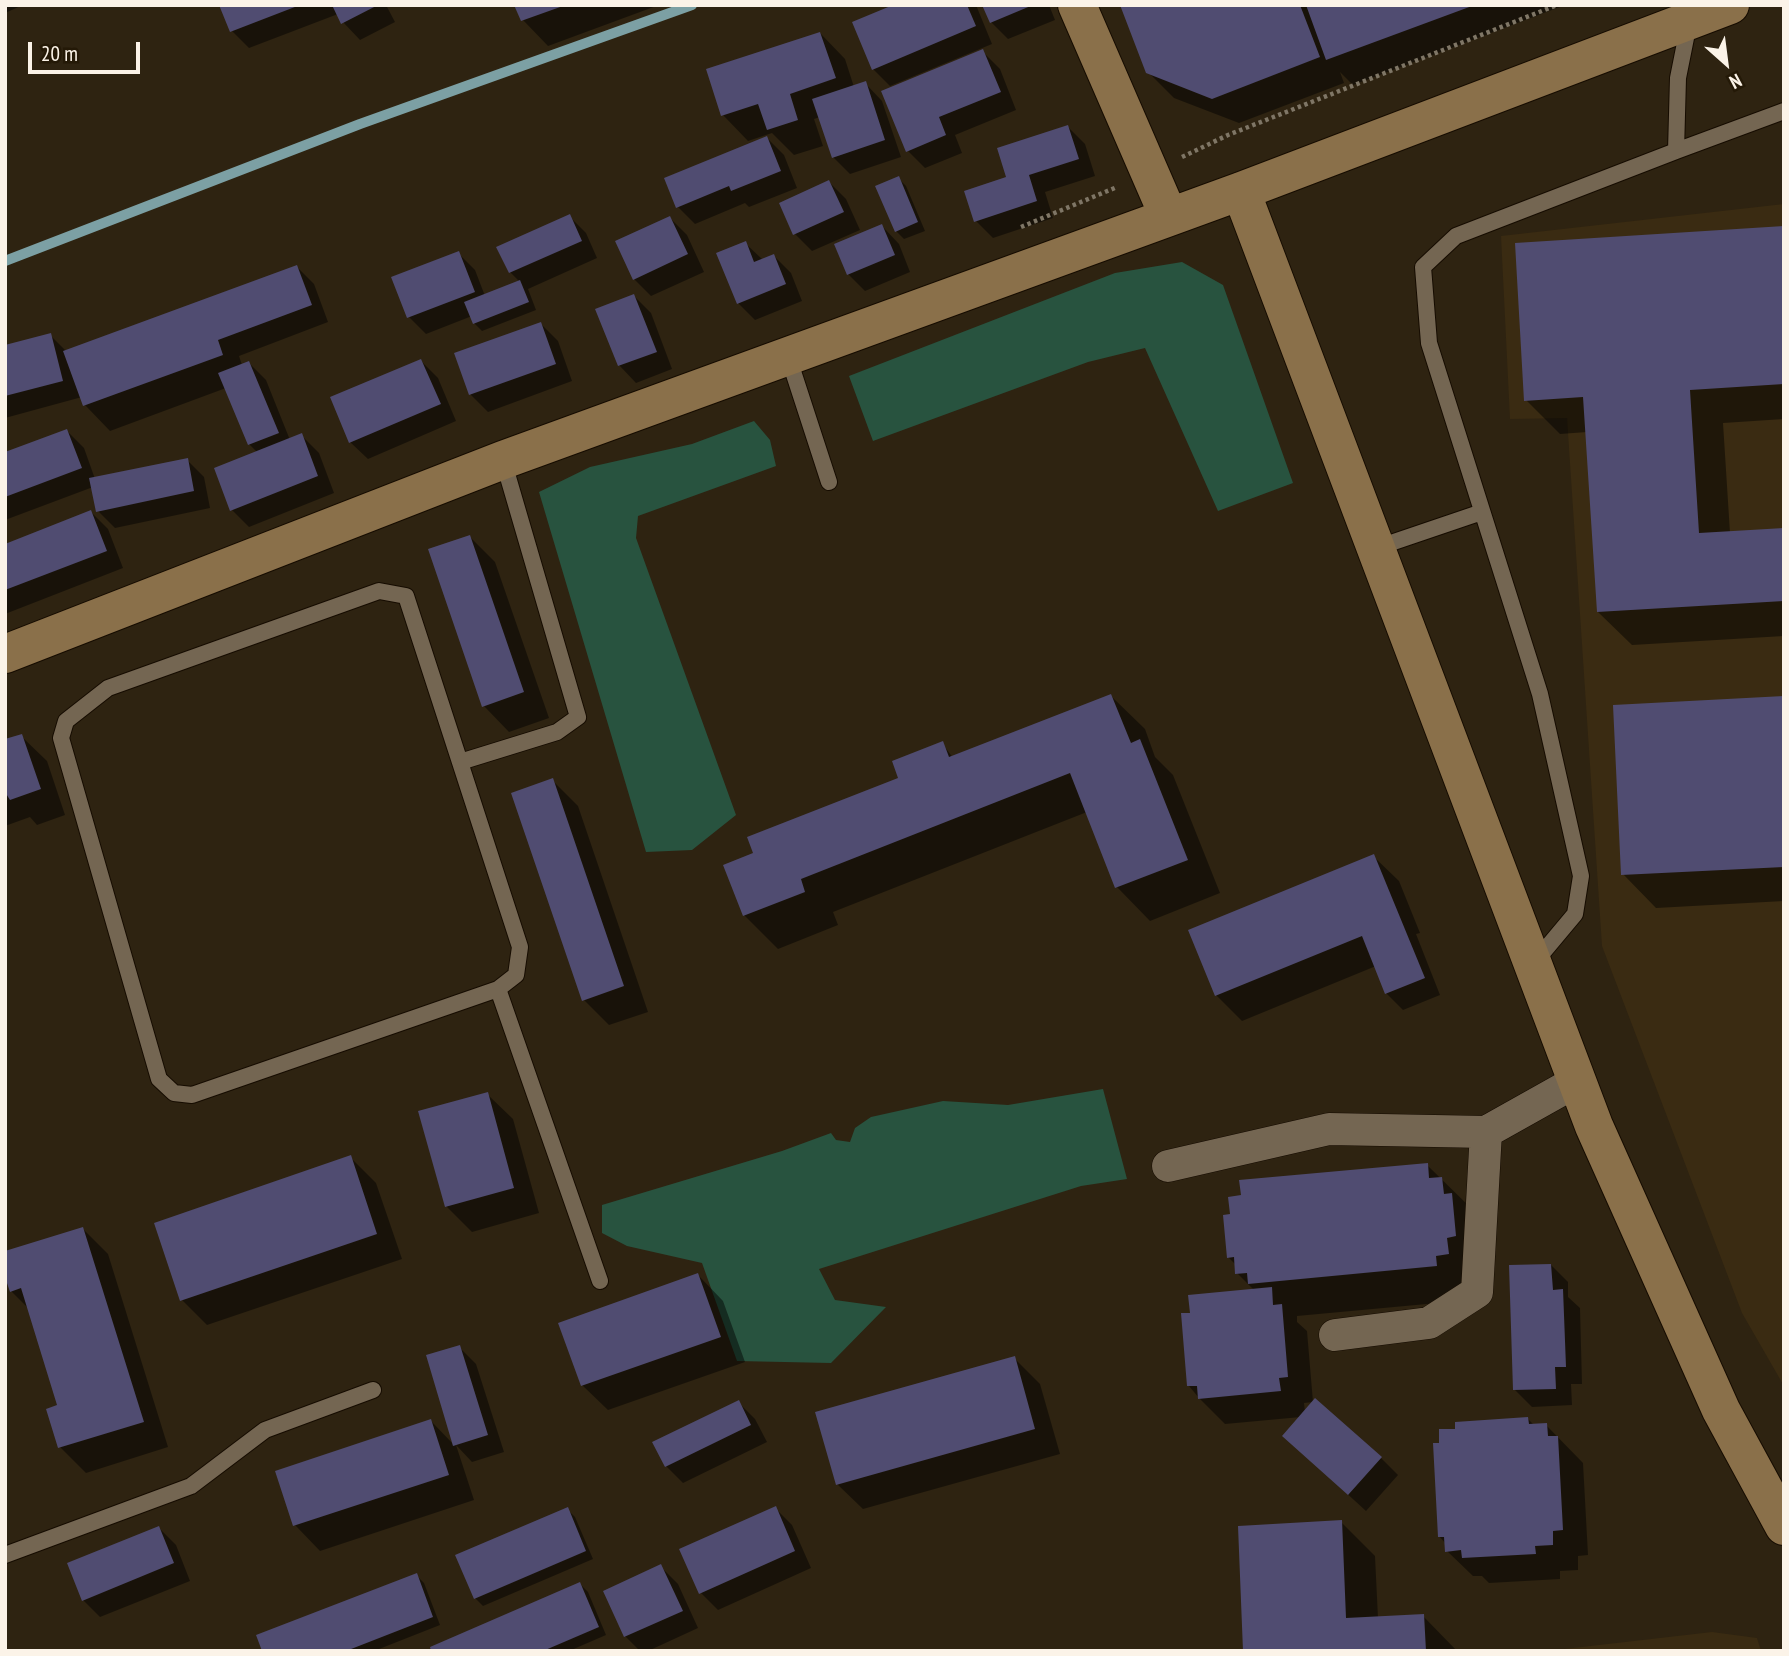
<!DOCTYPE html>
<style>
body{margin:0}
#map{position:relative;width:1789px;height:1656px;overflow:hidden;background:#2e2311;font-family:"PT Sans Narrow",sans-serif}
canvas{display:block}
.frame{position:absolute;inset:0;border:7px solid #fbf3e8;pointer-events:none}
.north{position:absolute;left:1691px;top:28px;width:70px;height:70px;-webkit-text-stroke:5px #241907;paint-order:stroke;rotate:152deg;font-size:19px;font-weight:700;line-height:28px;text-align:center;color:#fbf3e8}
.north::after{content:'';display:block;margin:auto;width:24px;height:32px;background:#fbf3e8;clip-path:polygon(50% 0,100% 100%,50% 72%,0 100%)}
.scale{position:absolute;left:28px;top:42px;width:112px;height:32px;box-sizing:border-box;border:4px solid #fbf3e8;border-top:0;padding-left:9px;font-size:21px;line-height:24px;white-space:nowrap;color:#fbf3e8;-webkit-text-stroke:5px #241907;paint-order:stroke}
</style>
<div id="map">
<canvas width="1789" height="1656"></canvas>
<div class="frame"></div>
<div class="north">N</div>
<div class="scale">20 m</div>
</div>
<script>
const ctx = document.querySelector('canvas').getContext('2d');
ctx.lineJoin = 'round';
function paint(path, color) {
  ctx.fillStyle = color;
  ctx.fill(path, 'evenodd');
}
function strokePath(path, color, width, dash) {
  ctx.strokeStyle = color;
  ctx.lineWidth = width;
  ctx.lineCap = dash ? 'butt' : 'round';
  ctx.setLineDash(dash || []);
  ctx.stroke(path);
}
const built = new Path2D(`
 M1784,204v1182l-42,-73 -140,-367 -35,-528 -57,1 -9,-183z
 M1712,1632l45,6 4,13h-214z`);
const forest = new Path2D(`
 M1182,262l41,23 70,198 -75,28 -73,-163 -57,14 -215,79 -24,-65 266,-103z
 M754,421l16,19 6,26 -138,50 -2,22 100,277 -44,35 -46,2 -107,-360 51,-25 102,-23z
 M1103,1089l24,90 -46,7 -262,83 16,31 51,7 -55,56 -94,-2 -35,-98 -75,-17 -25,-13v-28l180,-54 49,-18 5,7 14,2 5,-14 16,-11 72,-16 65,4z`);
const shadow = new Path2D(`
 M5,5h18l-18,8z
 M221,5h165l9,17 -35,18 -17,-18 -5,-8 -89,34 -17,-17z
 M516,5h143l-111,41 -25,-26z
 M897,5h79l16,39 -102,42 -17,-17z
 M984,5h65l6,15 -47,19 -17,-17z
 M1122,5h443l-212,80 -13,-13 4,11 -105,40 -65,-25 -26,-26z
 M820,33l25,26 9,28 11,-4 17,18 19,56 -51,17 -17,-17 -13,-40 -6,2 9,27 -29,9 -22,-22 -24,8 -25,-26z
 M983,52l17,17 16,41 -61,25 7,18 -37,15 -17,-17z
 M1068,127l17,17 10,32 -50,16 8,26 -60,20 -17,-17 32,-43z
 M767,138l17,17 13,33 -48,19 -4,-4 -50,21 -17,-17z
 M898,178l8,8 19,45 -21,8 -8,-8z
 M829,182l17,17 14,31 -48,21 -17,-17z
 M569,216l17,17 11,25 -69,31 8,21 -54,21 -8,-8 -2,-7 -46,18 -17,-17 49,-64 17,17 10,26 35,-14 -10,-10z
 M670,218l17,17 17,37 -53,24 -17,-17z
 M882,226l17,18 11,28 -45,19 -17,-17z
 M1784,227v192l-61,4 7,110 54,-4v107l-152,9 -34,-33 -11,-180 -27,2 -34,-34z
 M745,243l18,17 11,-4 17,17 11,28 -47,19 -17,-17z
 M297,267l17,17 14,38 -89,34 3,9 7,-2 17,17 24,60 12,-4 17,17 15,40 -85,34 -17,-17 26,-57 -9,-9 -23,-56 -116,43 -25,-26 -3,-8 -77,21v-71l45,-12 17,17z
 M634,296l17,17 21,56 -36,14 -17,-18z
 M541,324l17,17 14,40 -84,31 -17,-17 -15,-41z
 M421,361l17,17 18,43 -88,38 -18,-17z
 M67,431l17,17 11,31 92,-19 17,17 6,31 -95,20 -17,-17 -5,-24 -88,33v-66z
 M91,512l17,17 15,39 -118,46v-68z
 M470,537l25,25 54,156 -40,14 -25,-26z
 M1111,696l34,33 10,28 18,18 47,118 -70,28 -33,-34 -30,-75 -254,100 5,13 -60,24 -34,-34 12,-61 144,-75 42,-36 11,15z
 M1784,698v203l-128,7 -33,-34z
 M21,736l26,25 18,54 -28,10 -7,-8 -25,9v-85z
 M552,780l26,26 70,206 -39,13 -25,-25z
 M1373,856l26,25 21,52 -4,1 24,61 -37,15 -17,-17 -10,-27 -134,55 -26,-26z
 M487,1094l26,25 26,94 -67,19 -26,-26z
 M350,1157l26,26 26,76 -195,66 -25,-25z
 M1427,1165l48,47 -5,88 -173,16v6l10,9 6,71 -9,1 1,9 76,46 17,17 -32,36 -82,-75 17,-19 -76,7 -26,-26 -10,-12 3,-72 63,-23 -18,-18 -1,-8 -8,-8z
 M82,1228l26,26 60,193 -82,26 -26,-26v-41l-30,-96 -19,-19z
 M1551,1265l17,17v15l12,11 2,76h-11l1,21 -40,2 -17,-17z
 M698,1275l25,26 22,61 -137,48 -26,-25z
 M459,1347l17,17 28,88 -32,10 -16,-17 18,55 -154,51 -25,-26 -18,-53 154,-51 24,25 -27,-90z
 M1014,1358l26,26 20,70 -197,55 -26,-25z
 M738,1402l17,17 12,23 -84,41 -17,-17z
 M1528,1419l7,7 11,-1 37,38 5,92 -10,1v14l-18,1v8l-71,4 -7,-7h-9l-26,-25 -1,-7 -7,-8z
 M775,1508l17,17 19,43 -93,42 -17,-17 -20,-43z
 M567,1509l8,8 18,42 -110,47 -8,-8z
 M1341,1522l34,34 3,62 45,-2 34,35h-212z
 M159,1528l17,17 14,36 -90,36 -17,-17z
 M661,1567l17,17 20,44 -50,23h-8l-15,-15z
 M416,1575l8,8 16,42 -66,26h-110z
 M580,1584l8,8 18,43 -37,16h-136z`);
const stream = new Path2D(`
 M5,261l355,-137 332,-119`);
const building = new Path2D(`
 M219,5h81l-70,27z
 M332,5h46l-37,19z
 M514,5h49v1l-42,15z
 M893,5h74l9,21 -104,44 -20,-48z
 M982,5h51l-43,18z
 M1120,5h180l20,52 -108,42 -66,-26z
 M1306,5h166v1l-146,54z
 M820,32l16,46 -46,16 8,26 -31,10 -9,-26 -37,12 -15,-47z
 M983,49l18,43 -62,25 7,18 -40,17 -25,-61z
 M866,81l19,59 -53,18 -20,-59z
 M1068,125l11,34 -50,16 8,26 -63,21 -10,-31 42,-14 -9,-29z
 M767,136l14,35 -50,20 -2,-5 -53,22 -12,-30z
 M899,176l19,46 -23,10 -20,-46z
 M829,180l15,32 -51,23 -14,-32z
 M570,214l12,27 -73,32 -13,-26z
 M670,216l18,38 -55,26 -18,-39z
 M882,224l13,31 -48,20 -13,-31z
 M1784,226v158l-94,6 9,143 85,-5v73l-187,11 -14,-215 -59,4 -9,-158z
 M746,241l8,21 20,-8 12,30 -49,20 -21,-51z
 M459,251l16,41 -68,26 -16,-41z
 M297,265l15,40 -94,35 5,15 -140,51 -20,-55z
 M520,280l9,22 -56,22 -9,-22z
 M634,294l23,58 -39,14 -23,-57z
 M541,322l15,42 -87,31 -15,-42z
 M51,333l12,48 -58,15v-51z
 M421,359l20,45 -92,39 -19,-46z
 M249,361l30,72 -31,12 -30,-72z
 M67,429l15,39 -77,29v-45z
 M302,433l16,43 -88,35 -16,-43z
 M188,458l6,33 -98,21 -7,-34z
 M91,510l16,41 -102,39v-46z
 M470,535l54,157 -42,15 -54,-158z
 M1111,694l20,49 9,-4 48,121 -73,28 -45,-115 -269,106 4,13 -62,24 -20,-51 30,-12 -6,-16 151,-59 -6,-17 51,-20 6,16z
 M1784,696v171l-163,8 -8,-170z
 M22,734l19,55 -31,11 -5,-8v-53z
 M553,778l71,208 -42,15 -71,-208z
 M1374,854l51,124 -40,16 -23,-58 -147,60 -27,-66z
 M488,1092l26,96 -69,19 -27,-96z
 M351,1155l26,79 -197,67 -26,-78z
 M1428,1163l1,15 13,-1 2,17 8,-1 4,43 -9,2 2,16 -13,2 1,10 -189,18 -1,-11 -12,1 -1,-17 -7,1 -4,-43 7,-1 -2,-17 13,-2 -2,-15z
 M83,1227l61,195 -86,26 -12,-39 11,-4 -36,-117 -11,4 -5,-15v-26z
 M1551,1264l2,26 10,-1 3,78h-11l1,22 -43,1 -4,-125z
 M698,1273l23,64 -140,49 -23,-63z
 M1272,1287l1,18 9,-1 6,73 -9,1 2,13 -83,8 -1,-13h-10l-6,-73h9l-2,-18z
 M460,1345l28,90 -35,11 -27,-91z
 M1015,1356l20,73 -199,56 -21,-73z
 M1315,1398l67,59 -34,38 -66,-59z
 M739,1400l12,25 -86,42 -13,-25z
 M1528,1417l1,7 18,-1 1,13h10l5,94 -10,1v14l-18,1 1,8 -74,4 -1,-8 -16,2 -1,-15h-6l-5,-94h6v-14h16v-7z
 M431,1419l18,56 -156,51 -18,-55z
 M776,1506l19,45 -96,43 -20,-45z
 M568,1507l18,44 -112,48 -19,-44z
 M1342,1520l4,98 78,-4 2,37h-183l-5,-125z
 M159,1526l15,37 -92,38 -15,-38z
 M661,1564l22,47 -59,26 -21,-46z
 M417,1573l16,44 -87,34h-84l-6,-16z
 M580,1582l19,45 -56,24h-112l-1,-4z`);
const path = new Path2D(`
 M1182,157l46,-22 329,-130
 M1021,227l96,-40`);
const lane = new Path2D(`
 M1676,151l108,-40
 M788,356l41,126
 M1376,548l106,-36
 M379,591l27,5 114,351 -4,28 -18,14 -306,106 -18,-2 -15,-14 -98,-341 5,-17 42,-33z
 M460,762l97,-30 21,-15 -75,-257
 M1534,963l41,-49 6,-38 -41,-182 -111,-351 -6,-76 33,-31 220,-85 2,-73 11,-55
 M498,989l102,292
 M5,1555l186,-69 74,-56 108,-40`);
const street = new Path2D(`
 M1168,1166l161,-37 157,3 91,-51
 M1335,1335l94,-12 48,-31 9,-160`);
const secondary = new Path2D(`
 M1077,5l92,212
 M1241,191l353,935 127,284 63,116
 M5,654l498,-194 738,-269 489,-186`);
paint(built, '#3a2b12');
paint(forest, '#28533f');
paint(shadow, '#0007');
strokePath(stream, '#7ca0a4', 10);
paint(building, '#504c71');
strokePath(lane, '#160c00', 18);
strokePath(street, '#160c00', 33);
strokePath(secondary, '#160c00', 40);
strokePath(path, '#7f7666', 4.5, [3.5, 3.5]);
strokePath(lane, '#746652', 16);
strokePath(street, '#746652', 32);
strokePath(secondary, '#8a704a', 38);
</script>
